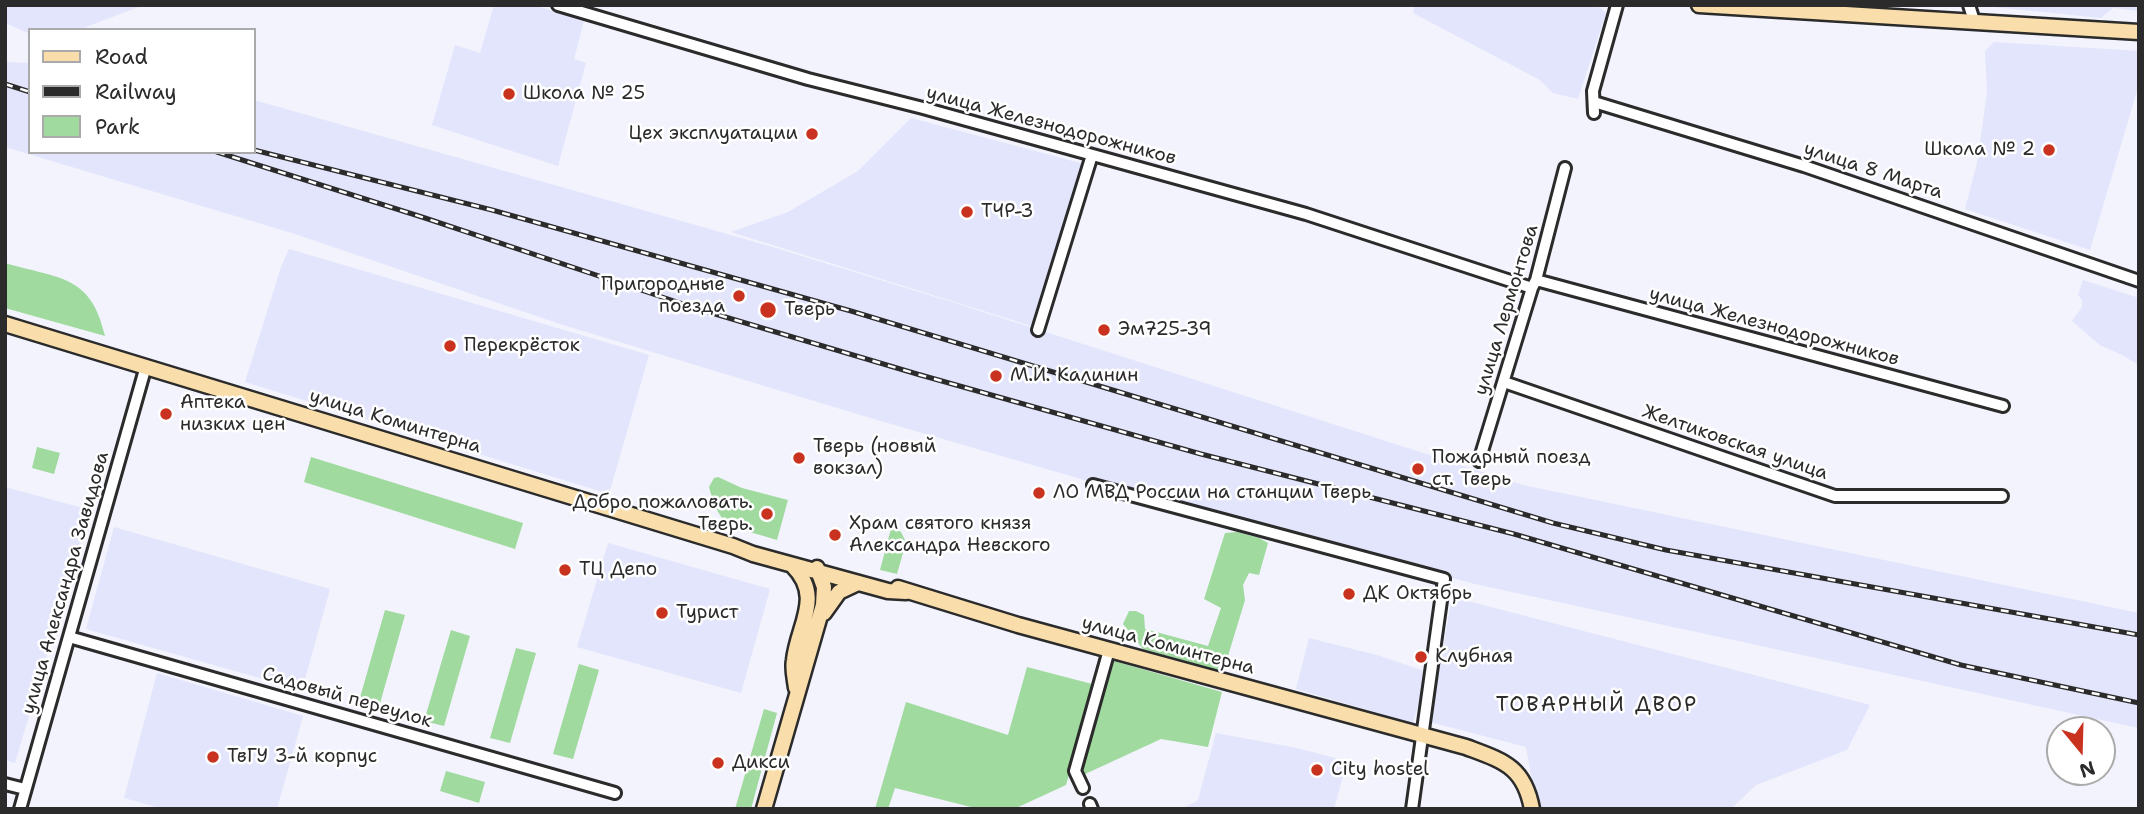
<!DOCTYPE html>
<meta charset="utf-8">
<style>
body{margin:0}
#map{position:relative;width:2144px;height:814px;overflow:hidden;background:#f2f3fd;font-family:"Shantell Sans",sans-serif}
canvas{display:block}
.frame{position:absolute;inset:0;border:7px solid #2b2b2b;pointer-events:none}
.legend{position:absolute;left:28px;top:28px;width:228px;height:126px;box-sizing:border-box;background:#fff;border:2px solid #aaa;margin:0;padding:9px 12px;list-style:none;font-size:21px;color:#2b2b2b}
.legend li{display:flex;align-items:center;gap:14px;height:35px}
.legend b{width:35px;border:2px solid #aaa}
.north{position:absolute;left:2046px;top:716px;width:70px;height:70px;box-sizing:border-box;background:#fff;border:2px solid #aaa;border-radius:50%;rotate:161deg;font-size:19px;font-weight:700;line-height:28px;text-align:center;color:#2b2b2b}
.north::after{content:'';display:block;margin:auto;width:24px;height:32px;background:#c8321e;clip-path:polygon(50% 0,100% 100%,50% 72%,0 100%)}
</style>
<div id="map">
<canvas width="2144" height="814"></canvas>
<div class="frame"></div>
<ul class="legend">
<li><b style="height:9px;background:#f9deab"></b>Road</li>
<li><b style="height:9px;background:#2b2b2b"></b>Railway</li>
<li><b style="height:19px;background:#a0da9f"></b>Park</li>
</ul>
<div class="north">N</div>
</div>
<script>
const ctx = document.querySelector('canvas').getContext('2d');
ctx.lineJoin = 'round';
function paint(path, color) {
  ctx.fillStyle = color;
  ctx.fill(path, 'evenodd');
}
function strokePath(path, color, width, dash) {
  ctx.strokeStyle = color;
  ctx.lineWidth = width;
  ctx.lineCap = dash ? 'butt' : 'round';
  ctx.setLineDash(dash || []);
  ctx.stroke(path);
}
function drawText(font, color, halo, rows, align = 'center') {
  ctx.font = font + ' "Shantell Sans",sans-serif';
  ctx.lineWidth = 5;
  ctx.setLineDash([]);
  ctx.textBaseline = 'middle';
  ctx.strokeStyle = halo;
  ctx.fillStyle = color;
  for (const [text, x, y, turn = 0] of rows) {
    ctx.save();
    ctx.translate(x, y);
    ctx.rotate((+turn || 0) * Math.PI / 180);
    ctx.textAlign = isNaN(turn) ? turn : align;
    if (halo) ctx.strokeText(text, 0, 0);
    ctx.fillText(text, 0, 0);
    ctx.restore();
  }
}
const built = new Path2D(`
 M5,5h139l-66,25h-48v4l-25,-11z
 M494,5h40l50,16 -10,38 12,4 -28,103 -126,-41 23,-80 25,8z
 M1415,5h182l9,8 -28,86 -25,-6 -13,-13 -127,-67z
 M1974,5h165v6l-26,-3 -12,10z
 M1994,42l145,9v33l-49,166 -125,-41 12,-46 10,-71 -2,-41z
 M5,62l25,1v89h224v-52l512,145 186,57 571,183 616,128v115l-664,-144 -349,-92 -259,-75 -307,-93 -268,-91 -287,-86z
 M911,118l173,46 -49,163 -304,-95 57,-20 70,-41z
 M289,249l360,106 -40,139 -364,-112 36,-115z
 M2083,280l56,18v67l-17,-10 -22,-10 -28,-24 10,-14v-7l-4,-5z
 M5,487l85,23 -75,253 -10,-3z
 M114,527l216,62 -28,101 -216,-61z
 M608,543l162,46 -29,104 -164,-46z
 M1452,597l418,108 -23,45 -91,35 -25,24h-194l-11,-62 -96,-25z
 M1309,638l68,17 50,17 -14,51 -117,-34z
 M157,673l146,43 -26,93h-113l-40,-11z
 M1216,733l81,15 50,13 -13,48h-152l16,-9z`);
const green = new Path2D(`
 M5,263c54,16 86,11 100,73l-100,-28z
 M37,447l23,6 -6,21 -22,-6z
 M311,457l212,66 -8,26 -211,-67z
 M718,477l24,11 46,12 -11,40 -51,-15 -12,-20 -5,-18 5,-9z
 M892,525l9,7 5,10 -9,32 -17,-4z
 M1237,532l22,6 9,5 -9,32 -10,-2 -6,12 2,15 -17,56 -5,2 -6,12 -74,-21 -20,-25 6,-13h7l8,4 1,14 63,17 13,-38 -17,-9 21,-66z
 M385,610l20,5 -26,92 -20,-6z
 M451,630l19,6 -26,90 -20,-5z
 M516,648l20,5 -26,90 -20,-5z
 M1114,661l108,31 -14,55 -47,-8 -78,36 -4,-12z
 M579,664l20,6 -26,89 -20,-5z
 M1027,667l69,18 -30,100 -52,24h-35l-84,-21 -7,21h-13l31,-107 102,33z
 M764,709l13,4 -26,96h-16z
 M446,771l39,11 -6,21 -39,-12z`);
const minor = new Path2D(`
 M558,5l250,74 115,29 383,106 226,74
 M1969,5l5,16
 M1594,102l210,64 335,115
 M1594,113l-1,-22 24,-86
 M1536,280l467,126
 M1038,330l54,-175
 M1504,382l331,114h167
 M1479,461l53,-173 4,-8 29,-112
 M1093,485l351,94 -32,230
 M69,637l546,156
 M5,784l20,5
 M1083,788l-8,-17 34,-121
 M1090,804l2,5
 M20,809l126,-443`);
const major = new Path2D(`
 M1699,5l440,27
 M5,324l728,222 20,8 135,37 18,1
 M792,565c32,32 6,59 2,95 -2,9 1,19 2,28
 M898,588l120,37 448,122c37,14 58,19 66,62
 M824,613l15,-21 19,-9
 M764,809l59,-204 1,-18 -7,-19`);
const rail = new Path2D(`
 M5,84l25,8
 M254,150l238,60 359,101 702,212 113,27 473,85
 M217,152l208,66 270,90 222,66 284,80 313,80 447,131 178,38`);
const markers = [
 [509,94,7,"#c8321e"],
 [812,134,7,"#c8321e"],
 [2049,150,7,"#c8321e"],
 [967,212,7,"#c8321e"],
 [739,296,7,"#c8321e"],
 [768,310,9,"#c8321e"],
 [1104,330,7,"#c8321e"],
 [450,346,7,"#c8321e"],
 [996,376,7,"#c8321e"],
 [166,414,7,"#c8321e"],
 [799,458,7,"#c8321e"],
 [1418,469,7,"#c8321e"],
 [1039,493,7,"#c8321e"],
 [767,514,7,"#c8321e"],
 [835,535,7,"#c8321e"],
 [565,570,7,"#c8321e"],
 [1349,594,7,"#c8321e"],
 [662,613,7,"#c8321e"],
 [1421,657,7,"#c8321e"],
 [213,757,7,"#c8321e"],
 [718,763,7,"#c8321e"],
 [1317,770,7,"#c8321e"]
];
const poiNames = [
 ["Школа № 25",523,94],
 ["Цех эксплуатации",798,134,"right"],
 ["Школа № 2",2035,150,"right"],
 ["ТЧР-3",981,212],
 ["Пригородные",725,285,"right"],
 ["поезда",725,307,"right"],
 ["Тверь",784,310],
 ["Эм725-39",1118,330],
 ["Перекрёсток",464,346],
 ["М.И. Калинин",1010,376],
 ["Аптека",180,403],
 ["низких цен",180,425],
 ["Тверь (новый",813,447],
 ["вокзал)",813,469],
 ["Пожарный поезд",1432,458],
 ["ст. Тверь",1432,480],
 ["ЛО МВД России на станции Тверь",1053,493],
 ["Добро пожаловать.",753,503,"right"],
 ["Тверь.",753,525,"right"],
 ["Храм святого князя",849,524],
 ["Александра Невского",849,546],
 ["ТЦ Депо",579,570],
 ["ДК Октябрь",1363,594],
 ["Турист",676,613],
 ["Клубная",1435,657],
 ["ТвГУ 3-й корпус",227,757],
 ["Дикси",732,763],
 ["City hostel",1331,770]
];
const streetNames = [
 ["улица Железнодорожников",1051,126,15],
 ["улица 8 Марта",1873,171,18],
 ["улица Лермонтова",1507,310,-73],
 ["улица Железнодорожников",1774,327,15],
 ["улица Коминтерна",395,422,17],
 ["Желтиковская улица",1735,443,19],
 ["улица Александра Завидова",66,583,-74],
 ["улица Коминтерна",1168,646,15],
 ["Садовый переулок",347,698,16]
];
const neighbourhoodNames = [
 ["ТОВАРНЫЙ ДВОР",1597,706]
];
paint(built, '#e2e5fb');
paint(green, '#a0da9f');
strokePath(minor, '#2b2b2b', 16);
strokePath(major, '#2b2b2b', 19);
strokePath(minor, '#fff', 10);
strokePath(major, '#f9deab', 14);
strokePath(rail, '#2b2b2b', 5);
strokePath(rail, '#fff', 2.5, [8]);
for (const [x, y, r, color] of markers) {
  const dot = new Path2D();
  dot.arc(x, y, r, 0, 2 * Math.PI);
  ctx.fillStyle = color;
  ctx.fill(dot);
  strokePath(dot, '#fff', 2.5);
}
drawText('19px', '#2b2b2b', '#fff', poiNames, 'left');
drawText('19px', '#2b2b2b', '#fff', streetNames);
ctx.letterSpacing = '2px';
drawText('21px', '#2b2b2b', '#fff', neighbourhoodNames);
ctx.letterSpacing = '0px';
</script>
